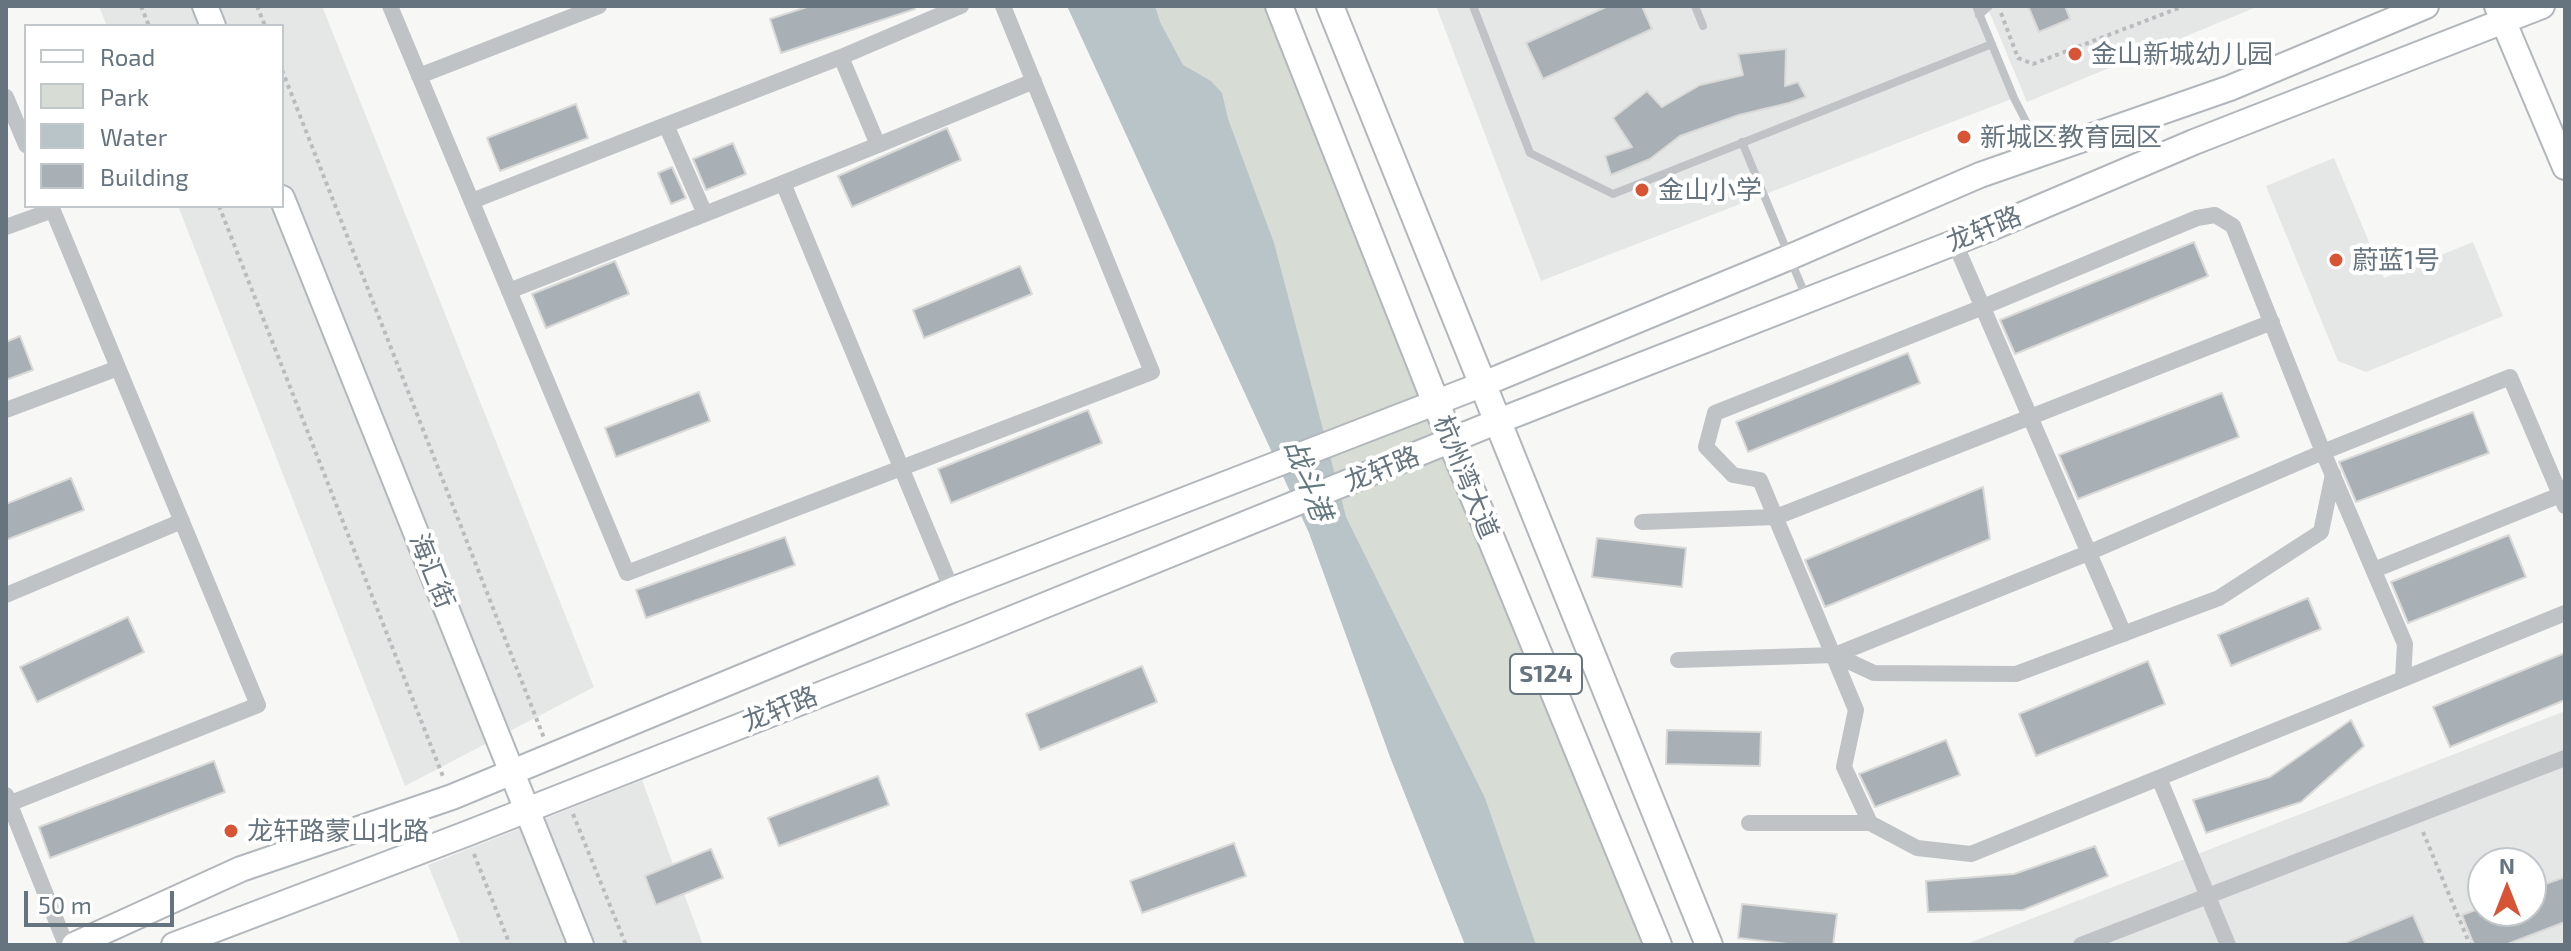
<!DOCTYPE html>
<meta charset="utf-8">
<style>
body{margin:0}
#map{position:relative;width:2571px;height:951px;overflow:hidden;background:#f7f7f5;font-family:"Exo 2",sans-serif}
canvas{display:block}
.frame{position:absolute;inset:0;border:8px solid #65747e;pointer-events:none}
.legend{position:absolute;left:24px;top:24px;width:260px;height:184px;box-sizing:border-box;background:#fff;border:2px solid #c1c7cb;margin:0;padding:10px 14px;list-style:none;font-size:24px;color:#65747e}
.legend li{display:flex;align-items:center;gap:16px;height:40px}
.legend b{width:40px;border:2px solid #c1c7cb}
.north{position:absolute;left:2467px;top:847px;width:80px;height:80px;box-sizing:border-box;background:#fff;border:2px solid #c1c7cb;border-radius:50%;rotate:0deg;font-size:22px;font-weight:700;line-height:32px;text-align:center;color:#65747e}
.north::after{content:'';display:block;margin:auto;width:28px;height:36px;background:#d75435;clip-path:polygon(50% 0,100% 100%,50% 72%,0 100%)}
.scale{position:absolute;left:24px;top:891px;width:150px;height:36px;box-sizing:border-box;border:4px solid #65747e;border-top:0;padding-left:10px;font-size:24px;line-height:28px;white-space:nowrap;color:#65747e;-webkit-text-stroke:6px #fff;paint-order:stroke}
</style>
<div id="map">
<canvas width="2571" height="951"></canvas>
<div class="frame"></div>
<ul class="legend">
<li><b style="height:10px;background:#fff"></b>Road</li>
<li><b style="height:22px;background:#d7dcd4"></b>Park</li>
<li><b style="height:22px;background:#b8c4c8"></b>Water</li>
<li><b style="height:22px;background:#a9b0b5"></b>Building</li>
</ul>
<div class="north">N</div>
<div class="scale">50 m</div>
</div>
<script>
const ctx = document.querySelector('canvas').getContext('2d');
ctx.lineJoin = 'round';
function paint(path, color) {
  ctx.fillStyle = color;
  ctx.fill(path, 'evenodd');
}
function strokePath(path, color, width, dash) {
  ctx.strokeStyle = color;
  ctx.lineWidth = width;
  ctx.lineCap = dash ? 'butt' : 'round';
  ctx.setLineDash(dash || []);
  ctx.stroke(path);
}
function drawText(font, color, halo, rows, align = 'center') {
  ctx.font = font + ' "Exo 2","Noto Sans SC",sans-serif';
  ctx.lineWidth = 8;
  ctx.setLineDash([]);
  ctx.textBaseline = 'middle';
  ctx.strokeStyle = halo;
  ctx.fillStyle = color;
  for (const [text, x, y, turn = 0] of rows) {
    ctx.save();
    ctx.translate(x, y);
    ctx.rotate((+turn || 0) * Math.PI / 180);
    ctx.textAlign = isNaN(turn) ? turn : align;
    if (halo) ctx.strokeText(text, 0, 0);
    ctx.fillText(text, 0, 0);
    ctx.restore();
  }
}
const built = new Path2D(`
 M99,6h223l272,681 -189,99 -227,-580h104v-180h-175z
 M1436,6h541l37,92 -473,183z
 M1987,6h272l-232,96z
 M2334,158l50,120 89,-36 30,74 -137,56 -28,-11 -72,-175z
 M2565,711v234h-601zM2483,863h48v48h-48z
 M642,780l61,165h-242l-33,-80z`);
const green = new Path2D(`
 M1147,6h118l383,939h-121l-189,-427 -155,-446z`);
const water = new Path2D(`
 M1067,6h88l5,16 23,43 28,16 11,12 6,26 46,124 72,274 139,281 51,147h-71l-75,-188 -81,-224z`);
const building = new Path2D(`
 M810,6h105v3l-134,44 -11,-34z
 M1608,6h34l10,23 -109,50 -17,-36z
 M2028,6h37l5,13 -31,13z
 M1786,49l-1,37 13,-4 8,15 -17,6 -50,12 -59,21 -30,23 -39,16 -6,-19 27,-9 -19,-29 34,-27 15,16 38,-22 43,-10 -5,-21z
 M576,104l12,34 -88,33 -13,-33z
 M947,128l14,32 -109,47 -14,-31z
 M733,143l13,31 -40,16 -13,-31z
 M672,167l14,31 -15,6 -13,-31z
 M2194,242l14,34 -193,78 -15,-34z
 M615,261l14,33 -83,34 -14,-34z
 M1020,266l12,28 -108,44 -11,-28z
 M20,336l13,34 -27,10v-38z
 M1908,353l12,30 -172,69 -12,-30z
 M699,392l11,29 -94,36 -11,-29z
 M2222,393l17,44 -161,62 -19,-44z
 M1088,410l14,33 -151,60 -13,-34z
 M2473,412l16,41 -133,49 -17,-40z
 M71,478l13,32 -78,30v-36z
 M1983,487l7,52 -165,68 -20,-47z
 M2509,535l17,42 -118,46 -17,-41z
 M785,537l10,28 -149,53 -10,-28z
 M1597,538l89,10 -4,39 -90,-10z
 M2308,598l13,31 -90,37 -13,-31z
 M128,617l16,35 -107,50 -17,-35z
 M2565,653v47l-115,47 -17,-40z
 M2148,661l17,43 -129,52 -17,-42z
 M1142,666l15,36 -117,48 -14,-36z
 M2351,720l13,26 -63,56 -95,31 -13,-33 77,-23z
 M1667,730l94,2 -1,34 -94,-2z
 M1946,740l14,35 -85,32 -16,-33z
 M214,761l11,31 -175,66 -11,-31z
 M878,776l11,29 -110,41 -11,-28z
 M1234,843l12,33 -104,37 -12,-32z
 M2095,846l13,30 -85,34 -95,2 -2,-31 88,-7z
 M711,849l12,29 -67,27 -11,-29z
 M2565,877v45l-60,23h-31l-12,-30 21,-8v4h48v-22z
 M1742,904l95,10 -4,31h-37l-58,-7z
 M2413,915l13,30h-83l-1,-1z`);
const path = new Path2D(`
 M141,6l8,20
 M257,6l8,20
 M2001,13l17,45 15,6 151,-58
 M282,70l262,668
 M219,206l225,573
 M573,814l53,131
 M2423,832l47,113
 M474,854l36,91`);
const lane = new Path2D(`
 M1473,6l57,147 83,41 379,-150
 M1695,6l8,20
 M1976,6l38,92 27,53
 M1979,15l10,-9
 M1742,142l64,155`);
const street = new Path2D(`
 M390,6l237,567 525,-201 -149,-366
 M841,57l120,-51
 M419,76l180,-70
 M6,97l20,48
 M878,145l156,-64
 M783,183l-78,31 -39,-89 175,-68 37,88 -95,38 169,407
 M472,201l194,-76
 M2215,215l18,11 90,226 82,192 -2,35 -432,175 -54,-6 -47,-25 -26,-56 12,-57 -96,-230 -27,-5 -27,-28 9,-34 268,-106 214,-89z
 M6,227l47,-17
 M1954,241l170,393
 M509,291l196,-77
 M6,410l112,-42
 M1642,522l134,-5 496,-195
 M2374,570l186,-75
 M6,595l176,-74
 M1835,655l39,18 142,1 203,-76 102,-66 12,-58
 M1678,660l157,-5 253,-102 235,-101 187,-75 55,129
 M2403,679l162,-66
 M2159,778l69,167
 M6,795l60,150
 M6,805l252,-100 -207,-499
 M1749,823h121
 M2081,945l484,-187`);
const secondary = new Path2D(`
 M205,6l8,20
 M2497,6l68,161
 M282,198l299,747
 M74,945l167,-76 211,-72 500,-207 529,-205 309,-128 190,-82 250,-87 196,-82
 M174,945l292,-111 503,-198 527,-214 488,-191 210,-89 348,-136`);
const primary = new Path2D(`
 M1279,6l172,435 207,504
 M1330,6l379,939`);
const markers = [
 [2075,54,8,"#d75435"],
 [1964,137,8,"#d75435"],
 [1642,190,8,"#d75435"],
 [2336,260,8,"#d75435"],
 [231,831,8,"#d75435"]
];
const shields = [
 [1546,674,72]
];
const shieldNames = [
 ["S124",1546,674]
];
const poiNames = [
 ["金山新城幼儿园",2091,54],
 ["新城区教育园区",1980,137],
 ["金山小学",1658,190],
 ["蔚蓝1号",2352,260],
 ["龙轩路蒙山北路",247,831]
];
const streetNames = [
 ["龙轩路",1984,229,-22],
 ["龙轩路",1382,469,-22],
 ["杭州湾大道",1466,477,68],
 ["海汇街",432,571,68],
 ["龙轩路",780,709,-22]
];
const waterNames = [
 ["战斗港",1308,480,69]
];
paint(built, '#e5e6e6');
paint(green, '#d7dcd4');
paint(water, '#b8c4c8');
paint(building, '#a9b0b5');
strokePath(building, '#d9d9d7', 2);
strokePath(secondary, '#b1b7bb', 28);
strokePath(primary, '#b2b7bb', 30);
strokePath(path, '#b9bcbe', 4, [4, 4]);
strokePath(lane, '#bfc3c6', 8);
strokePath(street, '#bfc3c6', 16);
strokePath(secondary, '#fff', 24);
strokePath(primary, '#fff', 26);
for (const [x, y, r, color] of markers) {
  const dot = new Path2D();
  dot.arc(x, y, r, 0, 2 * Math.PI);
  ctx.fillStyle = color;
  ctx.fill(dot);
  strokePath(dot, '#fff', 3);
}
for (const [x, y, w] of shields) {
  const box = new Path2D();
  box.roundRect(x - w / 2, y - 20, w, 40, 6);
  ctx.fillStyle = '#fff';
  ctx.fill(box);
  strokePath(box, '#65747e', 2);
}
drawText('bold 24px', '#65747e', null, shieldNames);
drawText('26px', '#65747e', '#fff', poiNames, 'left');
drawText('26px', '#65747e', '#fff', streetNames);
drawText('italic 28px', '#64797f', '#fff', waterNames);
</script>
